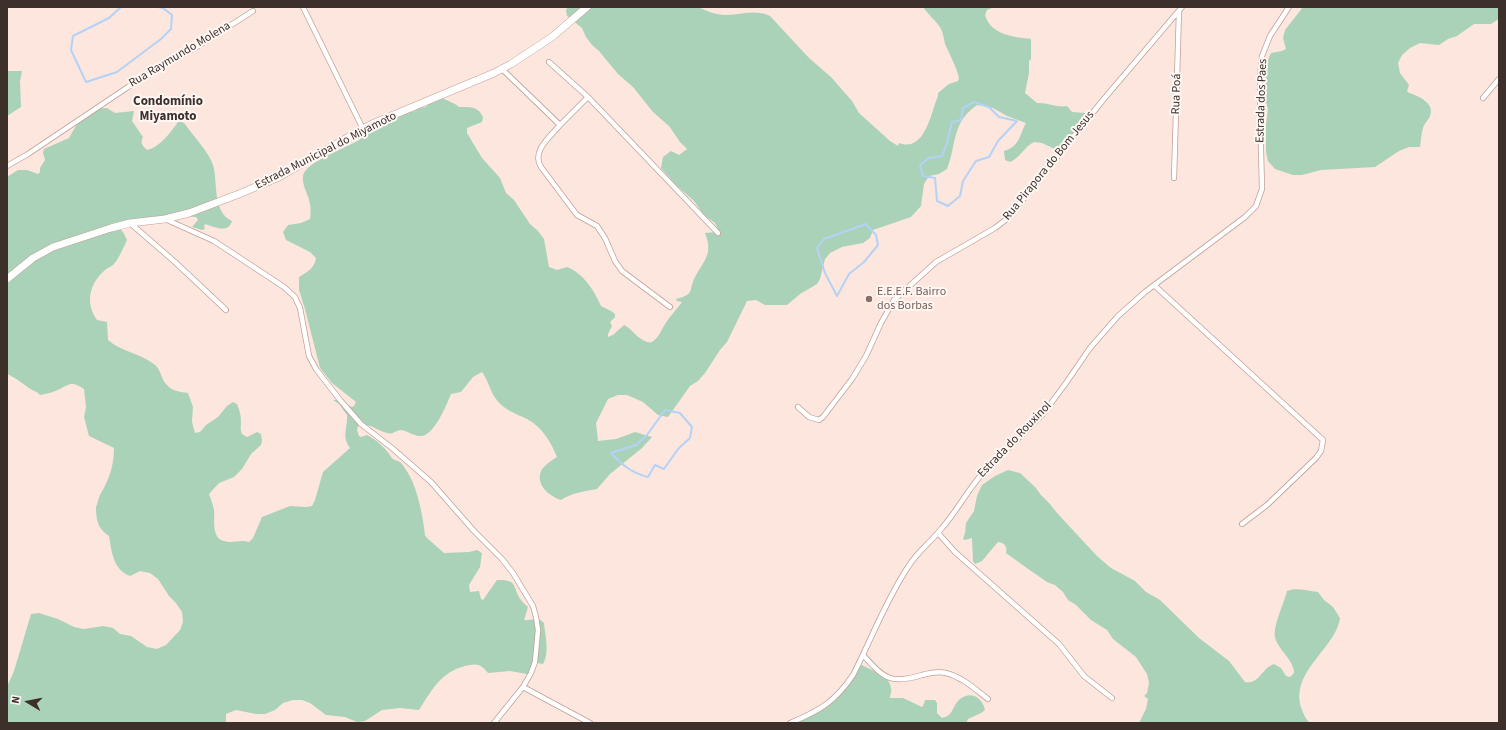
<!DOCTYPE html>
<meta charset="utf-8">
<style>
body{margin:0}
#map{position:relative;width:1506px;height:730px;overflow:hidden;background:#fce6de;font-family:"Source Sans 3",sans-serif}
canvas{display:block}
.frame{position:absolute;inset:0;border:8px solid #3d302b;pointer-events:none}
.north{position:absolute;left:8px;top:682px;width:40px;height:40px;-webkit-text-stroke:3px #fef7f4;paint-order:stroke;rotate:280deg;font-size:11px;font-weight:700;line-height:16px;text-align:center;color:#3d302b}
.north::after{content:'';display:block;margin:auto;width:14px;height:18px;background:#3d302b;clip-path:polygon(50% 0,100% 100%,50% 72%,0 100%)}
</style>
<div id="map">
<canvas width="1506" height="730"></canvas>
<div class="frame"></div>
<div class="north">N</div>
</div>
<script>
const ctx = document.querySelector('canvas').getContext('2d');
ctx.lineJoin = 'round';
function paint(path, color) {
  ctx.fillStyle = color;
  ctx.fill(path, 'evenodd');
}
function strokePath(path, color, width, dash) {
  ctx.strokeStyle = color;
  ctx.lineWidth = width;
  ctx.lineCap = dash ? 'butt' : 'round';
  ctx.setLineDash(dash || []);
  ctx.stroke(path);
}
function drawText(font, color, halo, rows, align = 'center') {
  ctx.font = font + ' "Source Sans 3",sans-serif';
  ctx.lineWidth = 4;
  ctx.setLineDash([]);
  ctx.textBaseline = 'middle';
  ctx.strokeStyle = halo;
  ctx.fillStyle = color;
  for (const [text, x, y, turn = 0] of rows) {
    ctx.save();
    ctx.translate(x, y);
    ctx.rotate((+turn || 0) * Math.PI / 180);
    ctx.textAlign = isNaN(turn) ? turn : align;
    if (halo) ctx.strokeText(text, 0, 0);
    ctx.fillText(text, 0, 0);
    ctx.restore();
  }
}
const green = new Path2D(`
 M568,7h130c9,4 17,8 28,8 16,0 29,-6 44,1l39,42 22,19 21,24 7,12 31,28 8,5 1,-3c26,10 32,-31 39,-47v-3l11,-9 9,-3 1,-3c-3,-12 -9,-23 -14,-34 -1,-5 -2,-11 -4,-15 -5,-9 -13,-14 -18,-22h71l-7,3 -2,5c6,20 28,22 46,24v20l-2,2v12l-4,20 12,10c10,-1 20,5 30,3l5,6 13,1 4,6v3l-10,5 -20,24 -17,-8 -8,-1c-10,5 -13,15 -24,20l-5,-2 -1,-9c16,-5 15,-15 22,-28l-19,-7 -14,-8 -16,-3c-26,18 -20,39 -30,64l-8,5 -10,2 -5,8 -3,22 -10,11 -38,13 -3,8 -7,5 -21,4 -12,6 -5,6 -5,20 -3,5 -17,10 -13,11h-22l-9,-5 -9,1 -20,41 -7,8 -15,23 -7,8 -8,5 -22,31 -10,-2 -15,-13 -16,-7h-9l-10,4 -12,24 2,18 18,-2 19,-7 17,5 -10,11 -32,26 -13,15c-15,3 -23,3 -36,11 -12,-4 -27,-16 -19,-31 4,-5 10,-9 15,-12 -6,-15 -15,-30 -30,-38 -11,-5 -24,-10 -31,-20 -5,-6 -8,-19 -14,-27l-9,5 -12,15 -10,2c-4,10 -17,41 -29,42 -7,1 -14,-5 -21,-6 -5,0 -8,5 -14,3 -11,-3 -17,-11 -29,-7l-1,4 2,6 2,1 6,-2c10,5 19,14 25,23 3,3 5,2 8,4 2,2 5,6 6,8 11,15 17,46 19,65l2,3 17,15 25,-1 8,-2 5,3 -2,14 -11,18 1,7 9,-1 2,8 2,1 14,-20c22,-1 15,8 24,20 2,3 5,5 7,7l-4,13c8,1 14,-4 20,3 1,12 6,29 -1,41l-5,-1 -11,11 -17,-3 -22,2c-5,-7 -10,-10 -18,-8 -28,5 -37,23 -51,45l-19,-2 -18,2 -17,11 -8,1 -12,-5 -19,-2 -16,-12 -8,-3h-9l-10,3 -8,7 -10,4h-9l-20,-4 -10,4v9h-219v-36l7,-16 17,-57 8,-1 19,6 16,8 10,2 19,-3 10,2 7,6 11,2 16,11 10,2 9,-4 14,-15 3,-8 -1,-10 -6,-9 -7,-7 -11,-17 -8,-6 -10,-2 -10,5c-17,-7 -18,-23 -21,-40 -11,-7 -13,-16 -13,-29 2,-4 2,-8 4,-12 9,-15 14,-29 14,-47l-25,-12 -5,-19 2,-10 -2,-18c-11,-7 -13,-6 -24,0 -6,3 -13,5 -20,6 -3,-4 -7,-4 -11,-7 -7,-5 -13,-10 -22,-14v-197l11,-7h9l11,4 2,-2v-4l5,-8 -2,-7 1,-4 25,-11 8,-14 14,-15 16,-1 8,5 19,-2 -2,10 11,16c-3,6 -1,8 4,13 13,-3 23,-17 31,-28h4l3,2c8,12 24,28 28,41 5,17 -1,47 19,56 -4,13 -17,6 -27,3l-1,2 1,3 -3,1 -10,-3 6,-7 -2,-3 -29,-2 -48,13 4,4 4,8c-4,8 -8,19 -14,25 -2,2 -6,3 -8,5 -16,14 -20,33 -8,50l10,2 1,18c13,12 33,13 47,25 6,5 6,13 11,19 5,7 14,8 22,9l5,14 -1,15 3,11 5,-1 6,-7 12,-8 9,-11 6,-4 4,2c2,5 4,11 4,17 0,6 -1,8 1,13l5,3 10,-5 4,2 1,7 -1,4 -10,9 -9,15 -8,8 -15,6 -10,11c2,5 4,11 5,16 1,9 -3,28 10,31 9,3 16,-2 25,1l4,-4 9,-21 28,-11 16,1 6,-1 3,-6 8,-28 27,-24c-9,-13 -2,-19 -3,-33l-8,-11 -6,-4h4l15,7 2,-1 2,-4 -24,-19 -12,-15 -15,-59 -6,-19v-13c8,-5 16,-9 17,-19l-6,-6 -24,-12 -3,-8 5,-7 13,-2 9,-4c1,-7 1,-13 -1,-19 -2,-8 -7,-15 -6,-24 2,-14 45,-29 56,-36 5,-3 8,-8 13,-9l25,-16 18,-4 2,-3 9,-1 4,-6 10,-5c6,5 14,6 19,11 11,0 19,-1 24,10l-1,5 -15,6v5l15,25 18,20 6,15 8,7 16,24 8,7 6,8 5,28 8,3 10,-3c16,6 27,23 34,39l10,5 4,3v3l-5,5 2,4 -4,8v3l5,-2 11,-10c7,3 12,12 19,15 3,2 7,3 9,2 7,-4 10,-14 15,-21 5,-7 10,-12 15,-19l-5,-1 -1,-2c20,-5 12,-9 19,-22 10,-18 18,-23 10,-44l12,-1 1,-3 -3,-6 -11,-8 -10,-14 -18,-16 -15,-17 2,-11 8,-6 8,4 8,-6 -7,-7 -11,-16 -16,-14 -20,-25 -15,-13 -19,-23 -7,-6 -6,-8 -4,-9 -15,-12 -1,-6z
 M1303,7h196v12l-8,5h-17l-17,12 -9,3 -9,6 -19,-2 -10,5 -8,7 -4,8 2,10 9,12 -2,6 2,2c10,3 28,11 20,25 -2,3 -5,6 -6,10 -2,6 -2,13 -3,19h-11l-10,4 -24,16 -54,3 -19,5h-9l-18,-6 -7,-8 -2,-9v-27l2,-16 -3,-11 2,-36 4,-9 11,-2 4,-2 -3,-11 2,-8z
 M7,71h15l-2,10 1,26 -14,9z
 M1008,470l12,3 15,14 6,8 8,8 8,10 40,43 14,12 24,13 11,11 14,8 39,38 30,23 16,21c11,2 15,-7 21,-13 2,-2 5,-4 8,-5l7,4 5,8 4,1 4,-4c0,-13 -16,-23 -19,-36 -2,-12 9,-33 12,-46 10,-4 20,0 31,1l6,8 9,7 7,11c-4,31 -52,54 -38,92 2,5 4,10 8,13h-171l7,-14 2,-10 -4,-3 3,-3 2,-10 -2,-9 -11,-17 -23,-18 -6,-9 -16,-10 -15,-15 -8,-5 -5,-8 -8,-7 -8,-3 -16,-11 -25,-18c2,-6 -2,-11 -8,-11l-16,19 -7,3 -2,-3 -1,-23 -7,2 -2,-1 2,-6 1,-10 8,-12 3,-15 5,-11 13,-9z
 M862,665c9,5 28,11 29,23 1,3 -1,7 -1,10h13l19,9 1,-1 2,-6h10l2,3v10l5,5c3,-1 6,-2 8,-4 3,-4 4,-8 7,-12 10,-12 25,-7 28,8l-4,3 -13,6 -2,4h-171c16,-8 34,-18 45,-32 7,-9 12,-20 22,-26z`);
const stream = new Path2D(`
 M121,7l-12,11 -36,18 -2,14 15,32 31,-10 44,-33 10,-10 1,-14 -9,-7 -5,-1
 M974,102l15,5 10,10 18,4 -19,20 -9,16 -13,4 -13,20 -3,15 -12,10 -11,-5 -2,-23 -12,-2 -3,-11 9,-7 13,-2 5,-13 5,-21 9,-2 2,-12z
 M866,224l10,11 2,10 -14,17 -15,12 -12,22 -12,-23 -8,-25 7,-9z
 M665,410l15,3 12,14 -2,11 -12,11 -14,20 -9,-4 -7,12c-16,-4 -26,-12 -37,-24l25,-8 11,-10z`);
const street = new Path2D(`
 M303,7l60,122
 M549,62l39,35 -28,28
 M502,69l58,56c-9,11 -29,26 -19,42l36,48 20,11 8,12 10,23 7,10 48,36
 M588,97l130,136
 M1483,98l16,-19
 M7,166l21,-12 100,-67 67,-39 58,-37
 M1174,178l5,-167
 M165,219l49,22 70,46 11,10 5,11 9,48 7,13 24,31 21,24 31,24 39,34 43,49 28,28 11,14 20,33 3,11 2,13 -3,32 -4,11 -8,14 -29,36
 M130,223l45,39 51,48
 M1154,285l169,155 -2,11 -5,7 -49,47 -25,19
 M798,407l11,10 10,3 4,-3 29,-38 14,-23 15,-33 13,-23 42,-38 59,-34 13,-10 95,-118 79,-93
 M938,533l17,19 104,92 25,32 28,22
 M863,655c21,23 27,30 59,20 7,-2 16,-4 24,-2 16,4 29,16 42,26
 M523,687l67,36
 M790,723c29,-12 45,-21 63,-48 18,-35 33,-75 55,-108 9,-15 23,-25 34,-39 15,-17 25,-37 40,-54l61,-60 23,-31 24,-35 28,-32 27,-24 100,-75 11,-11 6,-17 -2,-78v-33l2,-22 8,-20 19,-29`);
const secondary = new Path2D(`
 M7,279l26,-21 20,-11 58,-19 19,-5 35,-4 24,-6 50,-19 40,-17 73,-42 20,-11 122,-51 17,-9 41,-27 35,-30`);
const markers = [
 [869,299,4,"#8d6e63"]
];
const streetNames = [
 ["Rua Raymundo Molena",180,55,-31],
 ["Rua Poá",1177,94,-88],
 ["Estrada dos Paes",1262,101,-88],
 ["Estrada Municipal do Miyamoto",326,151,-27],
 ["Rua Pirapora do Bom Jesus",1049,166,-51],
 ["Estrada do Rouxinol",1015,440,-46]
];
const educationNames = [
 ["E.E.E.F. Bairro",877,292],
 ["dos Borbas",877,306]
];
const neighbourhoodNames = [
 ["Condomínio",168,102],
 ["Miyamoto",168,117]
];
paint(green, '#a9d2b8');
strokePath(stream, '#b4d2f6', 2);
strokePath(street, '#c1a094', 6);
strokePath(secondary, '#c1a094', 8);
strokePath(street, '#fff', 4.5);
strokePath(secondary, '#fff', 7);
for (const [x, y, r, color] of markers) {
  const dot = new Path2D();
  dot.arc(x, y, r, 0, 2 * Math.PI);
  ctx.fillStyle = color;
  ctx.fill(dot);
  strokePath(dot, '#fef7f4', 1.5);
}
drawText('12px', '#3d302b', '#fef7f4', streetNames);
drawText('12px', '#785e54', '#fef7f4', educationNames, 'left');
drawText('bold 13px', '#3d302b', '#fef7f4', neighbourhoodNames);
</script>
